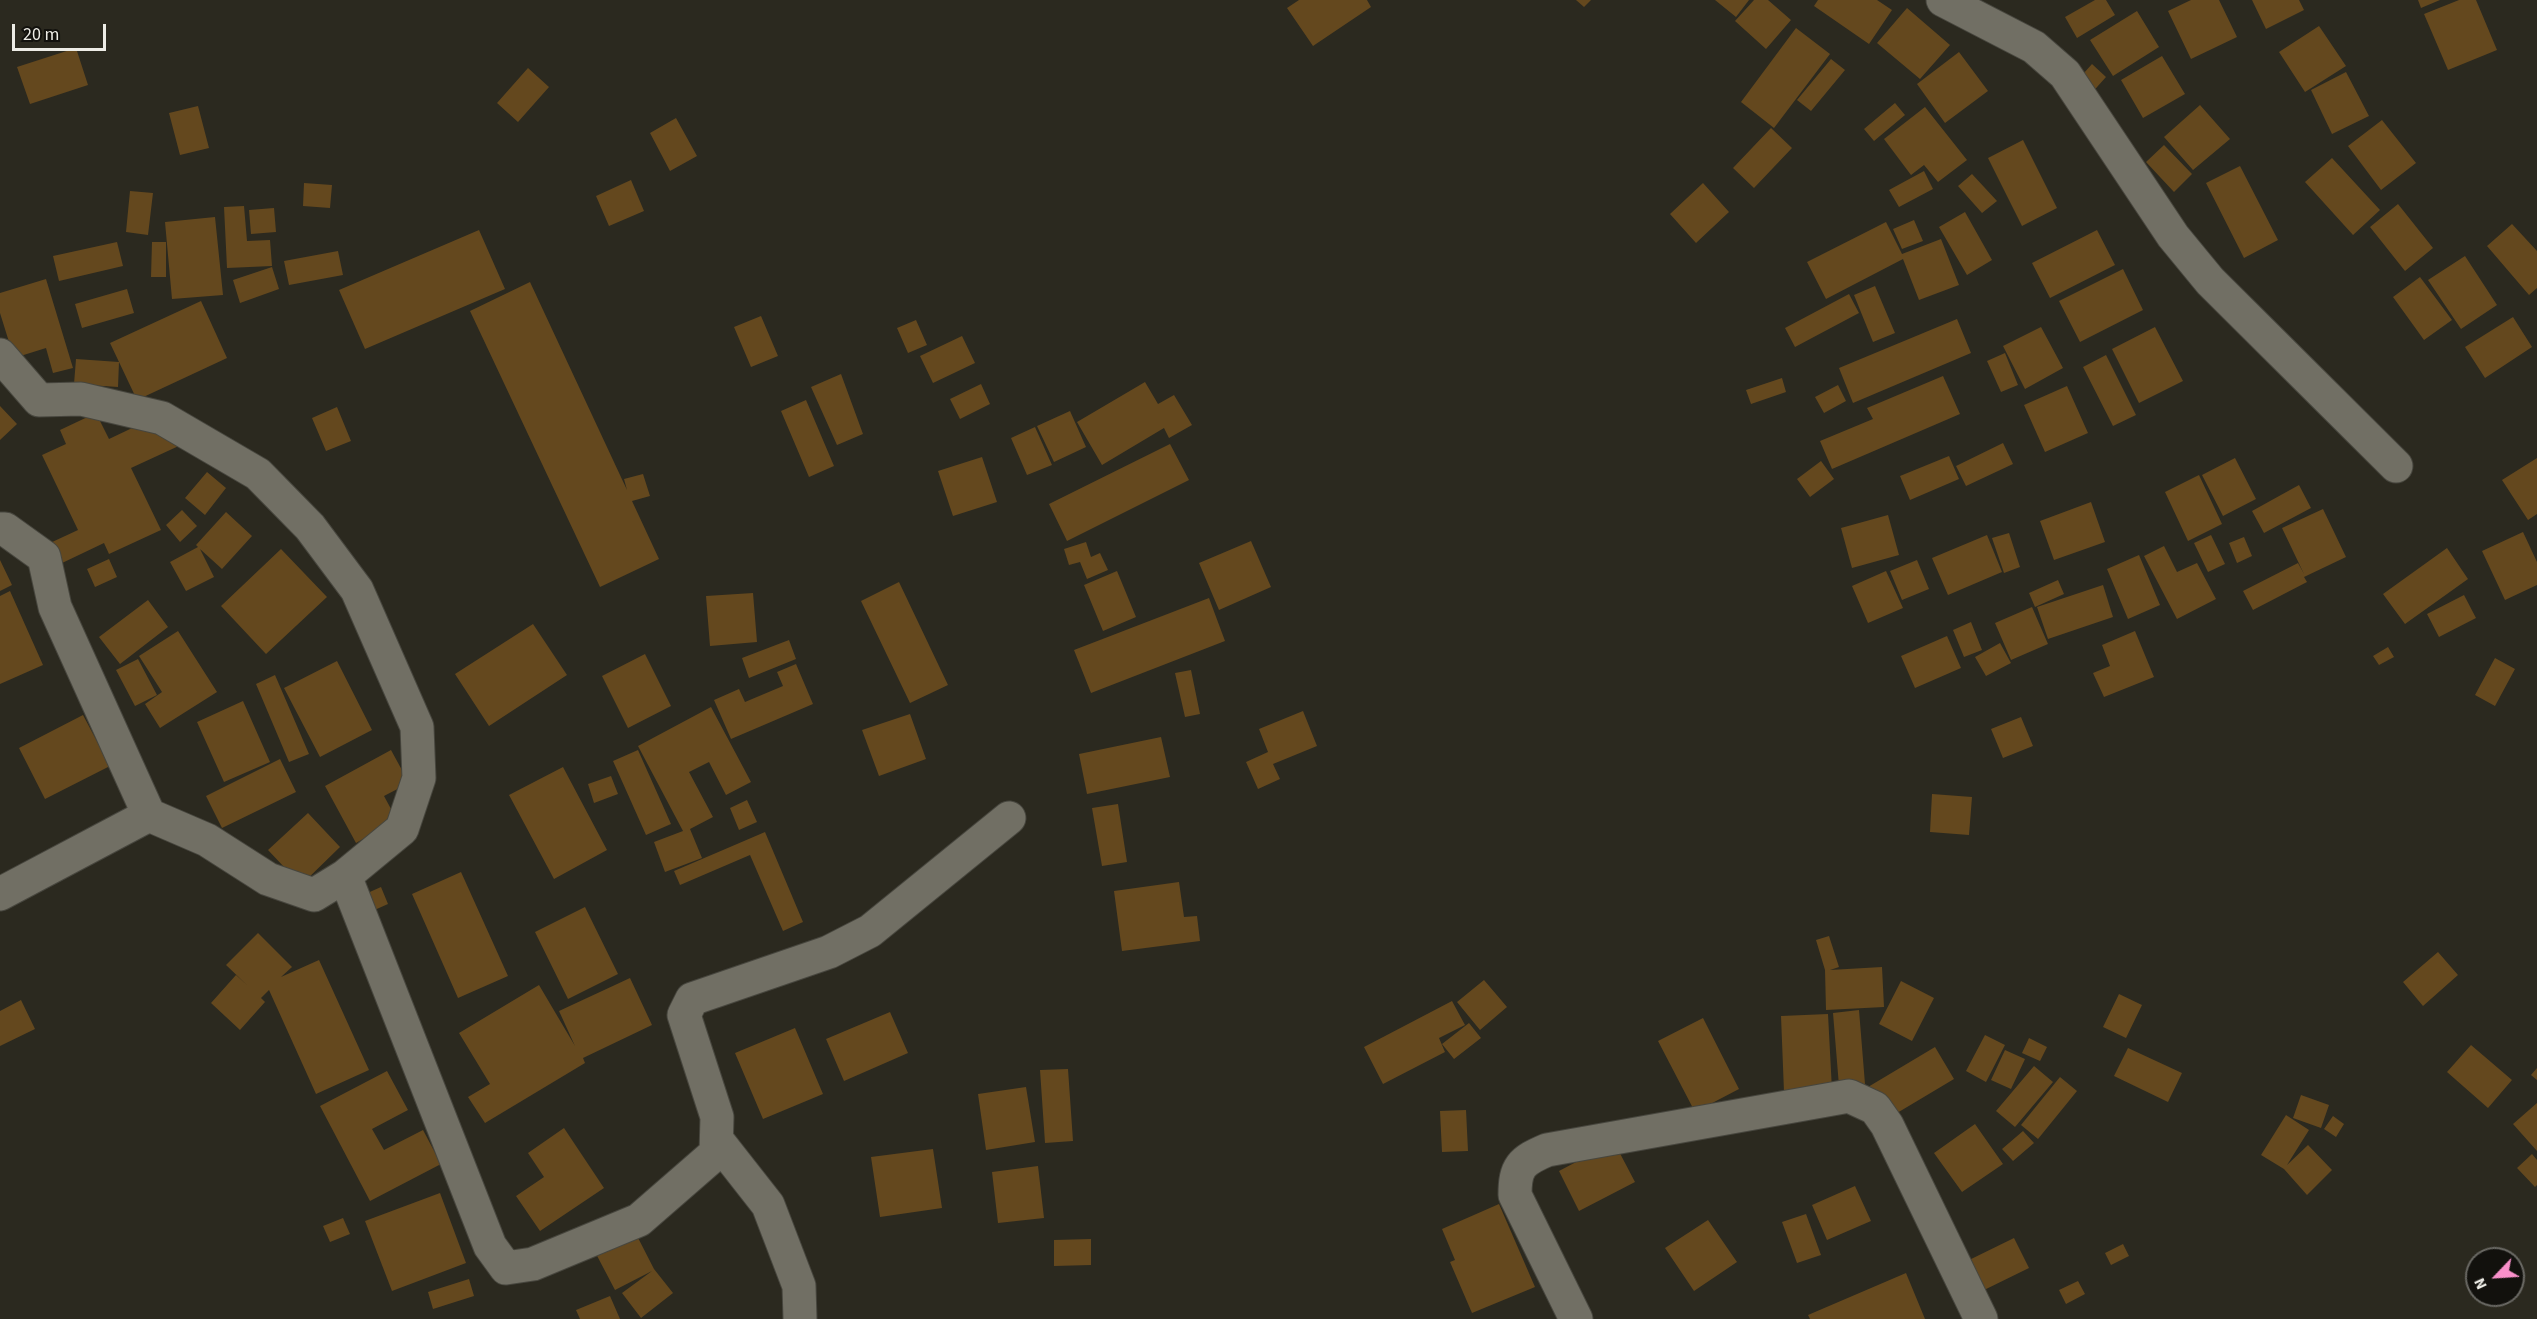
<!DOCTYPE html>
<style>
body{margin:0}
#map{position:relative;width:2537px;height:1319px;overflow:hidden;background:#2b291f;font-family:"Source Sans 3",sans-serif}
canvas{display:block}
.north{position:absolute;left:2465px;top:1247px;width:60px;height:60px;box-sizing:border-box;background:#12110d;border:2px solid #6a6964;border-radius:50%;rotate:245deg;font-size:16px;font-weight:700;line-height:24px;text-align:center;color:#edece6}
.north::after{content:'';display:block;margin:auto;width:21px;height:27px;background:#f990ca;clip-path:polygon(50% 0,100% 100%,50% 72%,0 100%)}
.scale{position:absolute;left:12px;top:24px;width:94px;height:27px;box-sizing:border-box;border:3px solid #edece6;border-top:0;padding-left:8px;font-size:18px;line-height:21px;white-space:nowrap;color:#edece6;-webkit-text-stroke:4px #12110d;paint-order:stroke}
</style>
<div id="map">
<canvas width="2537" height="1319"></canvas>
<div class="north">N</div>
<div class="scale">20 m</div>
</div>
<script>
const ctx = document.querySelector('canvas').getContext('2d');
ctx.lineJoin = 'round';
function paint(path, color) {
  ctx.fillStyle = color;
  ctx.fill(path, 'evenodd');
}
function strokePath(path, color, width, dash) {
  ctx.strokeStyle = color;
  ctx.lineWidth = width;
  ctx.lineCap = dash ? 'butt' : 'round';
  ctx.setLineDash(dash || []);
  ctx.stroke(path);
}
const building = new Path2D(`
 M1299,0h68l4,7 -58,39 -26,-38z
 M1576,0h15l-7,7z
 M1715,0h34l-13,17z
 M1754,0h14l23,20 -25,29 -31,-28z
 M1818,0h59l15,10 -23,34 -55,-38z
 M2095,0h11l9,15 -38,23 -12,-21z
 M2191,0h28l18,37 -46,22 -23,-48z
 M2252,0h47l5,10 -38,19z
 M2418,0h22l-19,8z
 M2459,0h17l21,50 -49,20 -24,-56z
 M1907,8l43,37 -30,34 -43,-36z
 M2137,11l22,36 -46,29 -23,-36z
 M2319,26l27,40 -41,26 -26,-40z
 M1796,28l34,26 -56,74 -33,-26z
 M76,48l12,37 -58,19 -13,-37z
 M1959,52l29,39 -43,32 -28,-39z
 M2162,56l23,38 -42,24 -22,-38z
 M1831,59l14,11 -34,41 -14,-11z
 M2092,64l14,13 -17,19 -14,-13z
 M528,68l21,19 -31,35 -21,-19z
 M2346,72l23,44 -37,18 -21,-44z
 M1895,103l10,12 -31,26 -10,-12z
 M2200,105l30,34 -37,31 -29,-33z
 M198,106l11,42 -29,7 -11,-42z
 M1925,107l42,53 -29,22 -14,-17 -13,10 -27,-36z
 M676,118l21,38 -27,15 -20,-38z
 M2382,120l34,43 -35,27 -33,-44z
 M1771,128l21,20 -38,40 -21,-20z
 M2023,140l34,68 -35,18 -34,-68z
 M2164,145l28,29 -18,18 -28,-30z
 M2332,158l48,52 -27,25 -48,-53z
 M2240,166l38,74 -34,18 -38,-75z
 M1924,171l9,18 -34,18 -10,-17z
 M1972,174l25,27 -15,12 -24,-27z
 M631,180l13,31 -35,15 -13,-30z
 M304,183l28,2 -2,23 -27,-2z
 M1703,183l26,29 -33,31 -26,-29z
 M130,191l23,2 -5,42 -22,-3z
 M2398,204l35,44 -28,23 -35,-44z
 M244,206l3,35 23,-1 2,26 -45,2 -3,-61z
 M274,208l2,24 -25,2 -2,-24z
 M1965,212l27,48 -25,15 -28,-48z
 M215,217l8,78 -51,4 -7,-77z
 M1914,220l9,21 -21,8 -9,-20z
 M1886,222l16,32 39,-15 18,46 -40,15 -16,-41 -77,40 -19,-37z
 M2512,224l25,27v37l-8,7 -42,-49z
 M479,230l26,59 -140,60 -26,-59z
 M2097,230l18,35 -65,33 -18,-35z
 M117,242l6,24 -64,15 -6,-25z
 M152,242h14v35h-15z
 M338,251l5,24 -54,10 -5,-24z
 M2465,256l32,49 -36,24 -33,-49z
 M272,267l7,22 -39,14 -7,-23z
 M2123,269l20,41 -63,32 -21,-41z
 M2420,277l32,43 -28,20 -31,-43z
 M46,279l27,89 -20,5 -7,-25 -32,10 -14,-45v-20z
 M530,282l97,208 -3,-11 19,-5 7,22 -18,5 27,58 -59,28 -130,-276z
 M1875,286l20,47 -22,9 -19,-47z
 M127,289l7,24 -52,15 -7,-24z
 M1849,294l10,19 -64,34 -10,-19z
 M201,301l26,57 -90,42 -27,-57z
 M761,316l17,40 -27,11 -17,-40z
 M2513,317l19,30 -47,31 -20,-31z
 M1957,319l14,34 -118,50 -14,-35z
 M916,320l11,25 -19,8 -11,-25z
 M2041,327l22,41 -38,21 -22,-43z
 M2155,327l28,54 -44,22 -27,-54z
 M962,336l13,27 -42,20 -13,-27z
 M2005,353l13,32 -17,7 -14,-31z
 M2106,355l30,60 -23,11 -30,-59z
 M76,359l43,3 -1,25 -44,-3z
 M841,374l22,60 -26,11 -26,-58z
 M1943,376l17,38 -128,55 -12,-28 53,-22 -6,-11z
 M1782,378l4,14 -35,12 -5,-14z
 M1145,382l13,22 16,-9 18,30 -23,13 -5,-10 -62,37 -25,-43z
 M981,384l9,20 -30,15 -10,-20z
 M1838,385l8,16 -22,12 -9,-16z
 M2067,386l21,47 -43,19 -21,-47z
 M806,400l28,66 -25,11 -28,-66z
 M0,406l17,18 -17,16z
 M337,407l14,34 -25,10 -14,-33z
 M168,411l15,33 -52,24 30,62 -52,24 -5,-11 -44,21 -10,-21 28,-13 -36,-75 24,-11 -6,-14 36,-17 13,26z
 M1070,411l16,36 -32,15 -17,-36z
 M1035,427l17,38 -25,10 -16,-37z
 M2003,443l10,21 -47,22 -10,-20z
 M1170,444l19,36 -122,61 -18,-37z
 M1949,456l10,23 -49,21 -10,-24z
 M982,457l15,45 -44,14 -15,-45z
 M2235,458l21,41 -33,17 -21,-41z
 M2537,458v56l-9,6 -26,-40z
 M1821,461l13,18 -24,18 -13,-18z
 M207,472l19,16 -21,27 -20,-17z
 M2199,475l23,49 -34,17 -23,-49z
 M2299,485l12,23 -47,25 -12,-22z
 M2091,502l14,40 -51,18 -14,-39z
 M2323,509l23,48 -42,20 3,5 -54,28 -10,-19 55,-28 6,11 -22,-46z
 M182,510l15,16 -17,16 -14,-17z
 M226,512l26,24 -30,33 -22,-20 14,28 -28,14 -16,-29 28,-15 -2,-2z
 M1888,515l11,40 -47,13 -11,-40z
 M2523,532l14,30v23l-32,15 -23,-49z
 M2009,533l11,34 -16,6 -12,-35z
 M1987,535l15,37 -54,23 -16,-37z
 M2211,535l14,29 -17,8 -14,-29z
 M2244,537l8,19 -15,7 -8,-20z
 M1251,541l20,46 -52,23 -20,-47z
 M1086,542l5,15 9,-4 8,17 -21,9 -7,-17 -11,3 -5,-16z
 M2164,546l13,26 20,-9 19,36 -39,20 -33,-63z
 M2447,548l21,31 -63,45 -22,-30z
 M281,549l46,48 -61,57 -45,-48z
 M2139,555l21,50 -32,14 -21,-50z
 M109,559l8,18 -22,10 -8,-18z
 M0,560l12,25 -12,6z
 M1917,560l12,29 -27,11 -12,-29z
 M1117,571l19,46 -33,14 -19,-46z
 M1886,571l17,37 -35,15 -16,-37z
 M2058,580l6,14 -29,13 -6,-14z
 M899,582l49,103 -38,18 -49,-102z
 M2103,585l10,32 -65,22 -11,-32z
 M10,591l33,74 -43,19v-88z
 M753,593l4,49 -47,4 -4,-50z
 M2464,595l12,23 -37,19 -12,-23z
 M1209,598l16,43 -134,52 -17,-43z
 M148,600l20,27 -48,37 -21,-27z
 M2032,607l16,37 -37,16 -16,-37z
 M1971,622l11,28 -18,7 -11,-27z
 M533,624l34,51 -78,51 -34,-52z
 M178,631l39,61 -57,36 -15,-24 17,-12 -23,-36z
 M2135,631l19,46 -50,20 -11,-24 17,-7 -8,-21z
 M1947,636l14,32 -46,20 -14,-32z
 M789,640l7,19 -47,19 -7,-20z
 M2000,643l11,20 -25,13 -11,-19z
 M2388,647l6,10 -15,8 -6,-9z
 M645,654l26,52 -43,22 -26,-52z
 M2495,658l20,11 -20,37 -20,-11z
 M138,659l19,36 -22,11 -19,-36z
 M337,661l35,69 -52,27 -36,-69z
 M796,664l17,40 -82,35 -17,-39 25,-11 6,13 38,-16 -6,-14z
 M1191,670l9,44 -15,3 -10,-44z
 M275,675l34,79 -20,8 -33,-78z
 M243,701l27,61 -46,20 -27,-60z
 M711,707l40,75 -25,13 -17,-33 -20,10 24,45 -23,12 12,29 -37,14 -11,-30 29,-11 -45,-85z
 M1303,711l14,35 -44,18 7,15 -22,10 -12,-27 22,-10 -9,-23z
 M910,714l16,45 -47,17 -17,-46z
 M83,715l27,51 -65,33 -26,-51z
 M2021,717l12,29 -30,12 -12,-29z
 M1161,737l9,40 -83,17 -8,-40z
 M391,750l18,33 -25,13 13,24 -41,23 -31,-57z
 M638,750l33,74 -25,11 -33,-74z
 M280,759l16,33 -74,36 -16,-32z
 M563,767l44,83 -53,29 -45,-84z
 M611,776l7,18 -24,9 -6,-19z
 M1932,794l40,3 -3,38 -39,-3z
 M747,800l10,22 -18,8 -9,-22z
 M1118,804l9,58 -25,4 -10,-58z
 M308,813l32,34 -39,38 -33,-35z
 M765,832l38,90 -20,9 -33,-76 -70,30 -6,-14z
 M461,872l47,104 -50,22 -46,-104z
 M1179,882l5,35 13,-1 3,25 -78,10 -8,-60z
 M381,887l7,17 -18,8 -7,-17z
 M585,907l33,67 -50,25 -33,-67z
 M258,933l34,34 -11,10 38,-17 50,110 -53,24 -47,-104 -8,8 4,4 -25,28 -29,-27 25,-28 12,11 -22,-21z
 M1829,936l10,31 -9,3 52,-3 2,40 -58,3 -1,-40 -9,-30z
 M2438,952l20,23 -35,31 -20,-24z
 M630,978l22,47 -69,33 2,5 -100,60 -17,-26 22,-13 -31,-51 80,-48 36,61 -16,-35z
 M1484,980l23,27 -27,23 -23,-28z
 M1901,981l33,17 -22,43 -33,-17z
 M2119,994l23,11 -16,33 -23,-11z
 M21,1000l14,29 -35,17v-35z
 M1452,1001l13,24 -26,13 6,14 -62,32 -19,-37z
 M1859,1010l6,74 -26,2 -6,-73z
 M890,1012l18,41 -64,28 -18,-42z
 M1828,1014l4,76 -48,2 -3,-76z
 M1703,1018l36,71 -44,23 -37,-71z
 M1469,1023l12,15 -27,21 -12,-15z
 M795,1028l28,66 -60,25 -28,-66z
 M1985,1035l20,10 -19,37 -20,-11z
 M2029,1038l18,9 -7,14 -18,-8z
 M2471,1045l41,35 -24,28 -41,-36z
 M1935,1047l19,32 -67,40 -19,-32z
 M2128,1048l54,25 -14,29 -54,-26z
 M2005,1050l20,9 -14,30 -20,-9z
 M2034,1066l19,16 -38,45 -19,-16z
 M2537,1068v12l-6,-5z
 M1068,1069l5,72 -28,2 -5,-73z
 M387,1071l21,39 -36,19 12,21 39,-20 18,34 -71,37 -50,-95z
 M2060,1077l17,14 -39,48 -17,-14z
 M1026,1087l9,55 -49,8 -8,-56z
 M2301,1095l28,10 -8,23 -28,-10z
 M2537,1103v48l-24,-27z
 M1466,1110l2,41 -26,1 -2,-41z
 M2286,1115l23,15 -22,35 21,-20 24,25 -25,25 -23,-26 -23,-14z
 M2333,1116l11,8 -8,13 -12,-8z
 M1975,1124l28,40 -41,28 -28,-39z
 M564,1128l40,60 -64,43 -24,-35 28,-19 -16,-24z
 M2023,1131l11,12 -21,18 -11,-12z
 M1614,1142l21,40 -56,29 -20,-40z
 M933,1149l9,59 -62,9 -9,-60z
 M2532,1154l5,6v25l-2,2 -18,-19z
 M1038,1166l6,52 -46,5 -6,-51z
 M1855,1186l16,35 -44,19 -15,-35z
 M440,1193l26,70 -74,28 -27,-70z
 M1499,1204l36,83 -63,26 -22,-51 5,-2 -13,-31z
 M1806,1214l15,41 -24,8 -15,-41z
 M343,1218l7,16 -20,8 -7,-16z
 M1708,1220l29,42 -43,29 -29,-43z
 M634,1230l20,39 19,24 -32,25 -19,-25 30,-22 -37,19 -21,-40z
 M2014,1238l15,30 -49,24 -15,-30z
 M1091,1239v26l-37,1v-26z
 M2123,1244l6,12 -18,9 -6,-12z
 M1906,1273l19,46h-115l-2,-4z
 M469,1279l5,17 -41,13 -5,-17z
 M2078,1281l7,13 -19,10 -7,-14z
 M610,1296l10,23h-40l-4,-9z`);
const street = new Path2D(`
 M1943,0l91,47 31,27 108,162 37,45 186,185
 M0,355l39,45 42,-1 81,19 96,56 52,53 47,63 60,137 2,51 -17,51 -57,47 -31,19 -46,-16 -61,-39 -58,-25 -94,-208 -11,-50 -39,-28h-5
 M345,876l145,370 16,22 27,-4 106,-44 77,-67 1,-36 -33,-102 8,-16 137,-47 41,-21 139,-113
 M0,894l149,-79
 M717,1140l51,65 31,81 1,33
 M1576,1319l-61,-124c0,-28 6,-34 32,-45l302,-54 26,12 12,17 94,194`);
paint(building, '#64481e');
strokePath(street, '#47463e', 35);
strokePath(street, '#716f64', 33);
</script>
